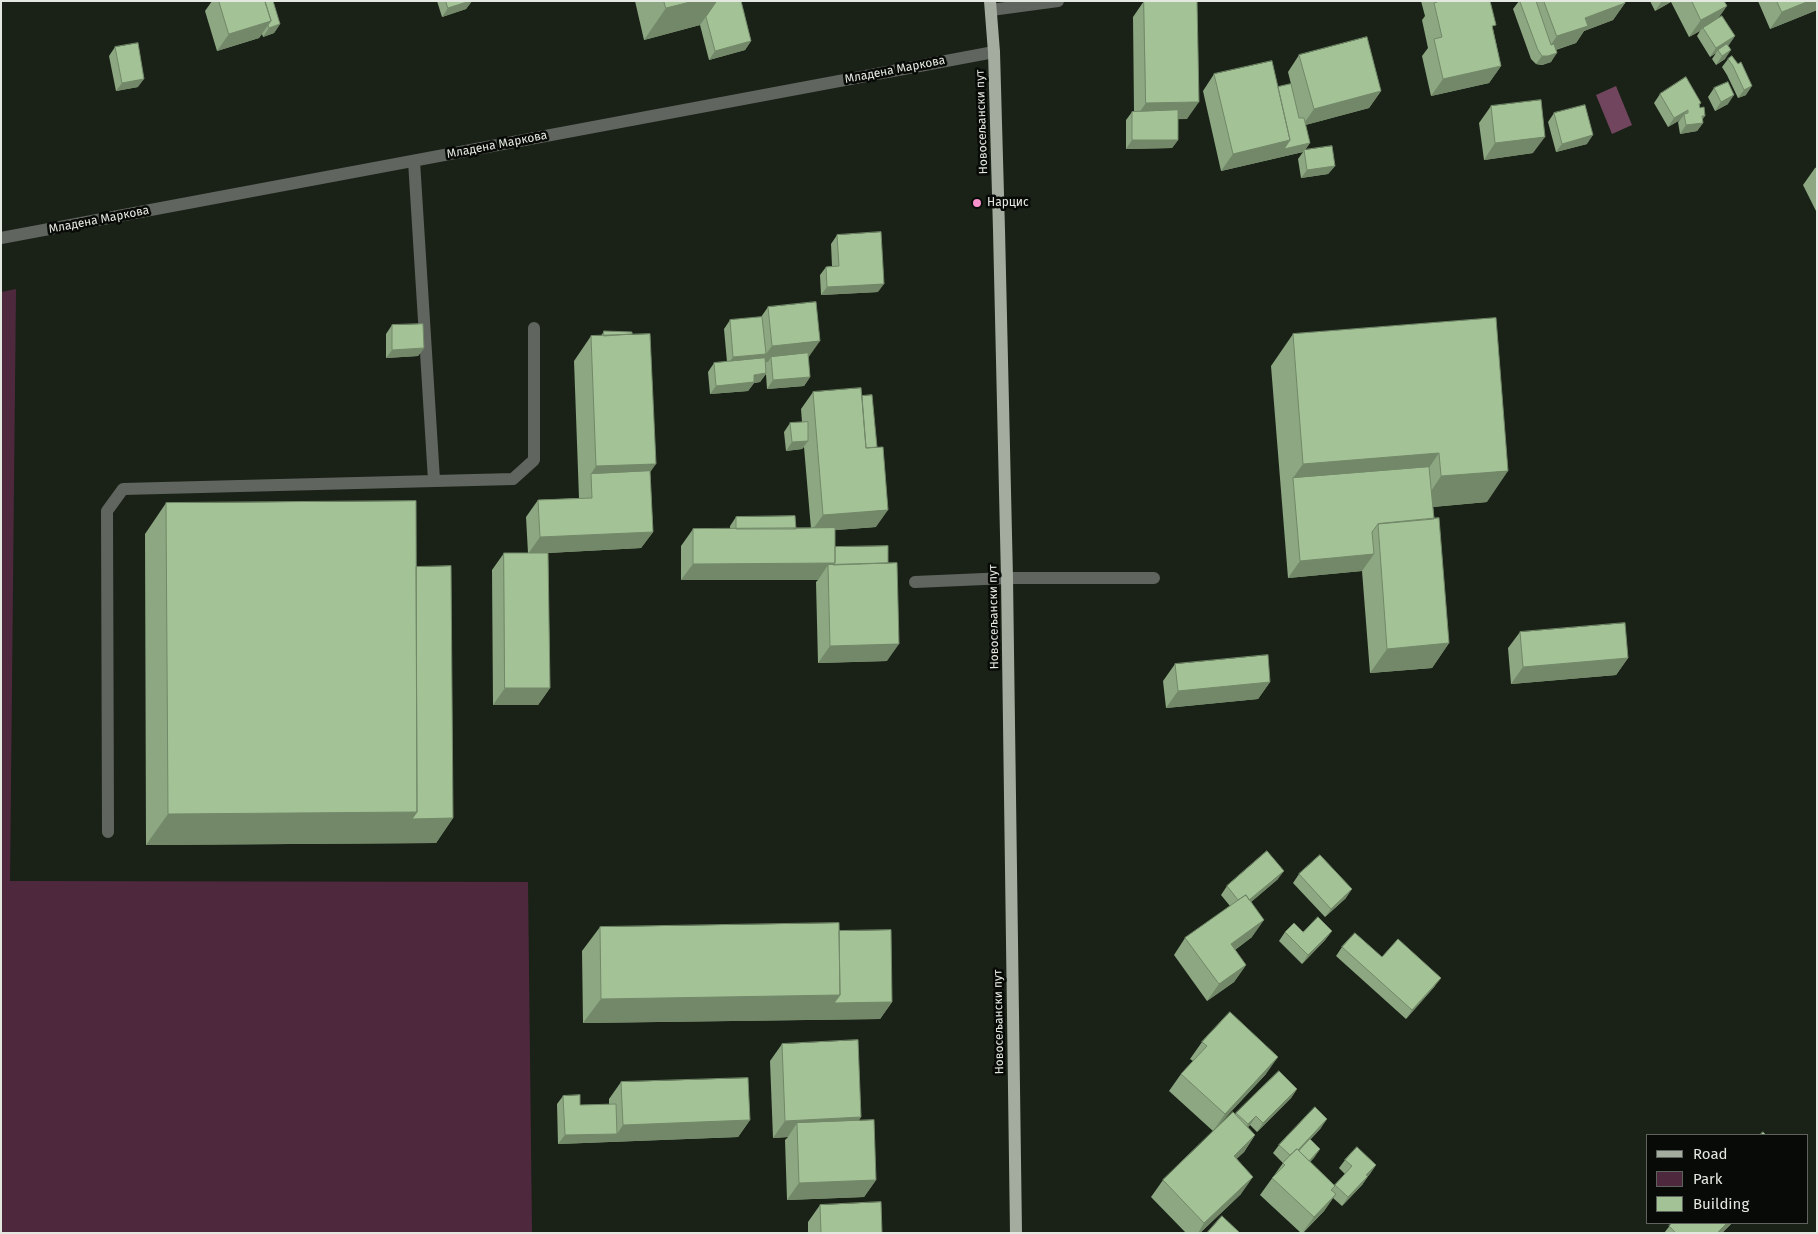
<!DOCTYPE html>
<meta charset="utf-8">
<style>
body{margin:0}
#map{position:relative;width:1818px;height:1234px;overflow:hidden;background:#1a2217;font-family:"Fira Sans",sans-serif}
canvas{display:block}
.frame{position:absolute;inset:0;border:2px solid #e3e9e1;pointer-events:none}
.legend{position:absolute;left:1646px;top:1134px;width:162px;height:90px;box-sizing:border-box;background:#070a06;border:1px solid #5f635e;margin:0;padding:6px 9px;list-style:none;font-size:15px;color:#e3e9e1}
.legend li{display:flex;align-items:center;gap:10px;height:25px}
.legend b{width:25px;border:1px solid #5f635e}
</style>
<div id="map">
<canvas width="1818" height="1234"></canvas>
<div class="frame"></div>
<ul class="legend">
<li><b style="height:6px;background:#a4aca0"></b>Road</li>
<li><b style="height:14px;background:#4e293e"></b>Park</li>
<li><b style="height:14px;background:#a3c296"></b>Building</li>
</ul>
</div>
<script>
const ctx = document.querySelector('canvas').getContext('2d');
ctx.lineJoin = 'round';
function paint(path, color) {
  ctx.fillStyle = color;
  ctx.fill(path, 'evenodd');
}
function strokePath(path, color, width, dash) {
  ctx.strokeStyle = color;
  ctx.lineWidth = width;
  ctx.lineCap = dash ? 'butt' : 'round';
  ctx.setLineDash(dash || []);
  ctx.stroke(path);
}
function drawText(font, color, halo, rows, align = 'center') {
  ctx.font = font + ' "Fira Sans",sans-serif';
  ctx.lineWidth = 5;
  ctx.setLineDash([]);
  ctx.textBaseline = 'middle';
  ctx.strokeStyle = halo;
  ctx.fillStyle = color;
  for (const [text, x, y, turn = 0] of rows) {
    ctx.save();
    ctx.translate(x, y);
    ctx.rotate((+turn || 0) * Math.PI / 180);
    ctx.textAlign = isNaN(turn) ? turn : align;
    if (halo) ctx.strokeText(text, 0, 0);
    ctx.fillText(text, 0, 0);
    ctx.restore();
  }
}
const green = new Path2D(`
 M16,289l-6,592 518,1 4,351h-531v-941z`);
const water = new Path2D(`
 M1616,86l16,39 -20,9 -16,-39z`);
const minor = new Path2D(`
 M991,10l67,-9
 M414,161l20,319
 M1,238l993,-186
 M915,582l92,-4h147
 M108,832l-1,-321 16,-22 390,-10 21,-19v-132`);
const major = new Path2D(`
 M990,1l4,51 5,178 8,348 9,655`);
const wall = new Path2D(`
 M212,1h61l7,23 -6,9 -11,4 -1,-3 -3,4 -42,13 -12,-40z
 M437,1h35l-6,8 -24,8z
 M635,1h106l10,40 -6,9 -36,10 -9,-35 -56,15z
 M1144,1h53l-10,118h-9v21l-6,8 -46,1v-29l6,-8 2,-1 -1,-94z
 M1421,1h70l-1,1 3,27 8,37 -12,17 -58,13 -9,-40 6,-8 -6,-28 3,-4z
 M1519,1h106v2l-12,17 -29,11 -8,12 -20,7 -5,12 -9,3 -6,-1 -5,-5 -18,-50z
 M1650,1h74l-5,16 16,19 -7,9 -3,14 -9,6 -4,-6 4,-6 -6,4 -13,-21 3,-5 -11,6 -18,-35 -16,9z
 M1758,1h59v9l-47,19z
 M115,47l23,40 -22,4 -7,-35z
 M1299,55l82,36 -12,17 -64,17 5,18 -5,7 30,16 -7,8 -27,4 -3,-19 5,-7 -82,19 -18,-80 11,-17 64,13 13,-3 -3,-12z
 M1732,56l14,39 -8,3 -11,-23 -5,-8 6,-8z
 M1714,88l14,16 -13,7 -7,-14z
 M1660,94l41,9 -2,3 4,17 -6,8 -17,3 -2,-12 2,-2 -12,7 -14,-24z
 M1491,106l42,47 -49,7 -5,-37z
 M1554,113l33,31 -31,8 -8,-30z
 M1817,167v46l-14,-28 12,-17z
 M837,235l41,57 -57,3 -1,-20 6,-8 6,-1 -1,-22z
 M768,307l40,50 2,20 -6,9 -37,3 -1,-15 -6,8 -6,1 -6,8 -38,3 -2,-22 6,-9 13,-1 -3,-33 6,-9 31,-3z
 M1496,318l-9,184 -54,5 16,136 -17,25 -62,5 -8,-102 -74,7 -17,-212 22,-32z
 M392,325l32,23 -6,8 -32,2v-24z
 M604,331l46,140 3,61 -12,16 -93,5 2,135 -12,17h-45l-1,-135 12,-17h24l-2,-36 12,-17 41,-2 -5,-137 17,-25h10z
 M813,392l63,135 -41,3v17l52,114 -69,2 -2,-81 2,-2h-137v-34l12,-17h37v-3l6,-9 60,12h15l-7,-82 -2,2 -16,2 -2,-19 6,-9 12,-1 -1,-13z
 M166,503l250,64 37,251 -17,25 -290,2 -1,-311z
 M1520,632l108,26 -12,17 -105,9 -3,-36z
 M1175,664l95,18 -12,17 -92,9 -3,-27z
 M1299,874l47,24 -21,19 -32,-34z
 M1278,879l-27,23 1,35 -17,13 11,15 -12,17 -27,19 -33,-46 11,-17 45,-32 -9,-11 6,-9z
 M600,927l239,4 53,71 -12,17 -297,4 -1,-72z
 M1332,931l-7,9 -23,24 -23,-23 6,-9z
 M1342,947l40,10 53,29 -29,33 -70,-63z
 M1202,1042l64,32 -53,57 -44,-40 12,-17 12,-13 -3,-2z
 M782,1044l79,73 -2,3 17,60 -12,17 -77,3 -2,-60 3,-3 -15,1 -3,-77z
 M621,1082l129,38 -12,17 -180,7 -1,-40 6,-8 17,9h29v-6z
 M1297,1089l-6,9 -34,34 -7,-7 -2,2 7,8 -11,17 -8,7 5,35 -41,39h-14l-35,-36 12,-17 73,-67z
 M1321,1128l-11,12 10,9 -10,13 24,23 11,-11 -6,-6 6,-8 31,5 -14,20 -20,21 -9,-8 -9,13 -21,22h-2l-41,-38 23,-32 -10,-10 6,-8z
 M820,1205l62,28h-74v-11z
 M1672,1223h60l-10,10h-58z`);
const shadedWall = new Path2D(`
 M470,1h2l-6,8 -24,8 6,-9z
 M694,1h23l-17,24 -56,15 22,-32z
 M1662,1h10l-17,10z
 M1809,1h8v9l-47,19 12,-17z
 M1625,3l-12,17 -29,11 -8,12 -31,10 12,-17 28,-18z
 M1727,6l-12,17 -12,5 -3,3 -11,6 12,-17z
 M271,21l-12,17 -42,13 12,-17z
 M280,24l-6,9 -11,4 6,-9z
 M1735,36l-6,9 -10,6 -1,-1 -2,3 -6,4 6,-9z
 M751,41l-6,9 -36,10 6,-9z
 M1731,50l-6,9 -9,6 6,-9z
 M1557,53l-6,9 -9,3 -6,-1 6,-8z
 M1501,66l-12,17 -58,13 12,-17z
 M144,79l-6,8 -22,4 6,-8z
 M1752,86l-6,9 -8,3 6,-8z
 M1381,91l-12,17 -67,18 12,-17z
 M1734,95l-6,9 -13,7 6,-9z
 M1199,102l-12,17 -53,1 12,-17z
 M1688,110l-8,10 -12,7 6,-9z
 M1702,116h3l-5,7h3l-6,8 -17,3 6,-9z
 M1593,135l-6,9 -31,8 6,-8z
 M1545,137l-12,16 -49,7 11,-17z
 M1132,140h46l-6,8 -46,1z
 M1290,140l20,3 -7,9 -82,19 12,-17z
 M1335,166l-7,8 -27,4 6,-8z
 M884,284l-6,8 -57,3 6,-8z
 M820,341l-12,17 -37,-1 -3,5 -41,3 6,-8 33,-3 6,-8z
 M424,348l-6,8 -32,2 6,-8z
 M766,373l-6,9 -6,1 -6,8 -38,3 6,-8 38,-11z
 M810,377l-6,9 -37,3 6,-9z
 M808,441l-6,8 -16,2 6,-9z
 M1439,453l-21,31 -125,-6 10,-14z
 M656,464l-17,24 -48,-14 5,-8z
 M1508,471l-21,31 -67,6 21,-32z
 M888,510l-12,17 -65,5 12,-17z
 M653,532l-12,16 -113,6 12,-17z
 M1374,554l-12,17 -74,7 12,-17z
 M835,563l-7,17v-15l-10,15h-137l12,-16z
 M1449,643l-17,25 -62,5 17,-24z
 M899,644l-12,17 -69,2 12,-17z
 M1628,658l-12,17 -105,9 12,-17z
 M1270,682l-12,17 -92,9 12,-17z
 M505,688h45l-12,17h-45z
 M417,812l36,6 -17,25 -290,2 22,-31z
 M1284,871l-6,8 -41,35 6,-9z
 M1352,889l-6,9 -21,19 6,-8z
 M1264,920l-12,17 -33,24 12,-17z
 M1332,931l-7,9 -23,24 6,-9z
 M1246,965l-12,17 -27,19 12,-17z
 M1441,978l-6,8 -29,33 6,-9z
 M840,995l52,7 -12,17 -297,4 18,-24z
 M1278,1057l-12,17 -53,57 12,-17z
 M1297,1089l-6,9 -34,34 6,-9z
 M1256,1116l-6,9 -8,8 6,-9z
 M861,1117l-12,17 -52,-11 -9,14 -15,1 12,-17z
 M1327,1119l-6,9 -36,37 6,-9z
 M750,1120l-12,17 -180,7 7,-9 52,-1 6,-9z
 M1255,1135l-11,17 -22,21 12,-17z
 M1320,1149l-6,9 -18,19 6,-9z
 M1376,1165l-6,9 -10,10 6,-9z
 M1368,1176l-6,9 -20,21 6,-9z
 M1253,1177l-12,17 -41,39h-2l6,-10z
 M876,1180l-12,17 -77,3 12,-17z
 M1336,1194l-12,17 -22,22 12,-16z
 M1727,1223h5l-10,10h-5z`);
const building = new Path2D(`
 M219,1h46l6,20 -42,13z
 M265,1h8l7,23 -11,4 -1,-3 3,-4z
 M446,1h24l-22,7z
 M664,1h30l-28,7z
 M717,1h24l10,40 -36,10 -9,-34z
 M1144,1h53l2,101 -53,1z
 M1437,1h53l6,24 -4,1 9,40 -58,13 -9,-40 8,-2 -8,-34 3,-1z
 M1520,1h16l15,44 3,-1 3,9 -9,3h-6l-4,-6z
 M1544,1h81v2l-40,15 3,8 -31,10z
 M1692,1h32l3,5 -26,14z
 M1777,1h32l-27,11z
 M1722,16l13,20 -19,12 -13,-20z
 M1367,37l14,54 -67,18 -15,-54z
 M138,43l6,36 -22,4 -7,-36z
 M1727,44l4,6 -9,6 -4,-6z
 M1732,56l6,8 3,-2 11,24 -8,4 -11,-24 -5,-7z
 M1272,61l18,79 -57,14 -19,-80z
 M1686,77l15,26 -2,1 1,4 4,-1 1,9h-3l1,7 -17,2 -2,-11 4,-1v-3l-14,8 -14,-24z
 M1728,82l6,13 -13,7 -7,-14z
 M1291,84l8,34h5l6,25 -26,6 6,-9 -12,-53z
 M1541,100l4,37 -50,6 -4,-37z
 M1585,105l8,30 -31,9 -8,-31z
 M1178,110v30h-46v-28z
 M1332,146l3,20 -28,4 -3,-20z
 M881,232l3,52 -57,3 -1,-20 13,-1 -2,-31z
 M816,302l4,39 -48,5 -4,-39z
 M762,317l4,37 -33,3 -3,-37z
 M1496,318l12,153 -67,5 -2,-23 -136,11 -10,-130z
 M423,324l1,24 -32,2v-25z
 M604,331l28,1v2l-28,2z
 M650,334l6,130 -60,2 -5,-130z
 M808,353l2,24 -37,3 -2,-23z
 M765,358l1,15 -12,2v7l-38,4 -2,-23z
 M861,388l5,60 17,-1 5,63 -65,5 -10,-123z
 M872,395l5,52 -11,1 -4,-52z
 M808,422v19l-16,1 -2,-19z
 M1429,467l5,52 -56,5 -6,8 2,22 -74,7 -7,-83z
 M650,471l3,61 -113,5 -2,-37 54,-2 -1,-24z
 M416,501l1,311 -249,2 -2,-311z
 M795,516l1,13h-60v-12z
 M1439,518l10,125 -62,6 -9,-125z
 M835,528v35l-142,1v-35z
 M888,546v17l-55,2 2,-2v-16z
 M504,553h44l2,135h-45z
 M897,563l2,81 -69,2 -2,-81z
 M451,566l2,252 -41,1 5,-7 -1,-245z
 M1625,623l3,35 -105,9 -3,-35z
 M1268,655l2,27 -92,9 -3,-27z
 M1267,851l17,20 -35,29 -3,-5 -8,5 -11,-14z
 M1320,855l32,34 -21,20 -32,-35z
 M1246,895l18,25 -33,24 15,21 -27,19 -34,-46z
 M1318,917l14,14 -24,24 -23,-23 9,-9 9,9z
 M839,923l1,72 -239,4 -1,-72z
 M891,930l1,72 -58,1 6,-8 -1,-64z
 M1355,933l27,24 16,-18 43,39 -29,32 -70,-63z
 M1230,1012l48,45 -53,57 -44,-40 26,-28 -5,-4z
 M858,1040l3,77 -76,4 -3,-77z
 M1279,1071l18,18 -34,34 -7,-7 -8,8 -12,-11z
 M748,1078l2,42 -127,5 -2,-43z
 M580,1095v10l36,-1 1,30 -52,1 -2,-39z
 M1315,1107l12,12 -29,31 -1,-1 -7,6 -11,-10z
 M1233,1112l22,23 -21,21 19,21 -49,46 -41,-43z
 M874,1120l2,60 -77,3 -2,-60z
 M1763,1132l3,3h-6z
 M1310,1139l10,10 -11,12 -10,-10z
 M1357,1147l19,18 -10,10 2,1 -20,21 -13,-12 17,-19 -7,-6z
 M1297,1149l38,37 -4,4 5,4 -22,23 -42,-39 13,-13 -2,-2z
 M881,1202l1,31h-61l-1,-28z
 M1222,1216l18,17h-33z
 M1672,1223h55l-10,10h-41l-7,-7z`);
const markers = [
 [977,203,5,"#f890cb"]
];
const streetNames = [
 ["Младена Маркова",895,70,-11],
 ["Новосељански пут",982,122,-92],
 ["Младена Маркова",497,145,-11],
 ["Младена Маркова",99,220,-11],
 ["Новосељански пут",994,617,-91],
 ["Новосељански пут",999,1022,-91]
];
const poiNames = [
 ["Нарцис",987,203]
];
paint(green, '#4e293e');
paint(water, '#71455d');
strokePath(minor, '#61655f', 12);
strokePath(major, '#a4aca0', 12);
paint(wall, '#8ca781');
paint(shadedWall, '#728869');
paint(building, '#a3c296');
strokePath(building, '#728869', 1);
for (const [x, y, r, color] of markers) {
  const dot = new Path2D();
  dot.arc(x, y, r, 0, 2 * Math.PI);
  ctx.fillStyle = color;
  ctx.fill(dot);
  strokePath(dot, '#070a06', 2);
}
drawText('12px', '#e3e9e1', '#070a06', streetNames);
drawText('12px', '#e3e9e1', '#070a06', poiNames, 'left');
</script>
